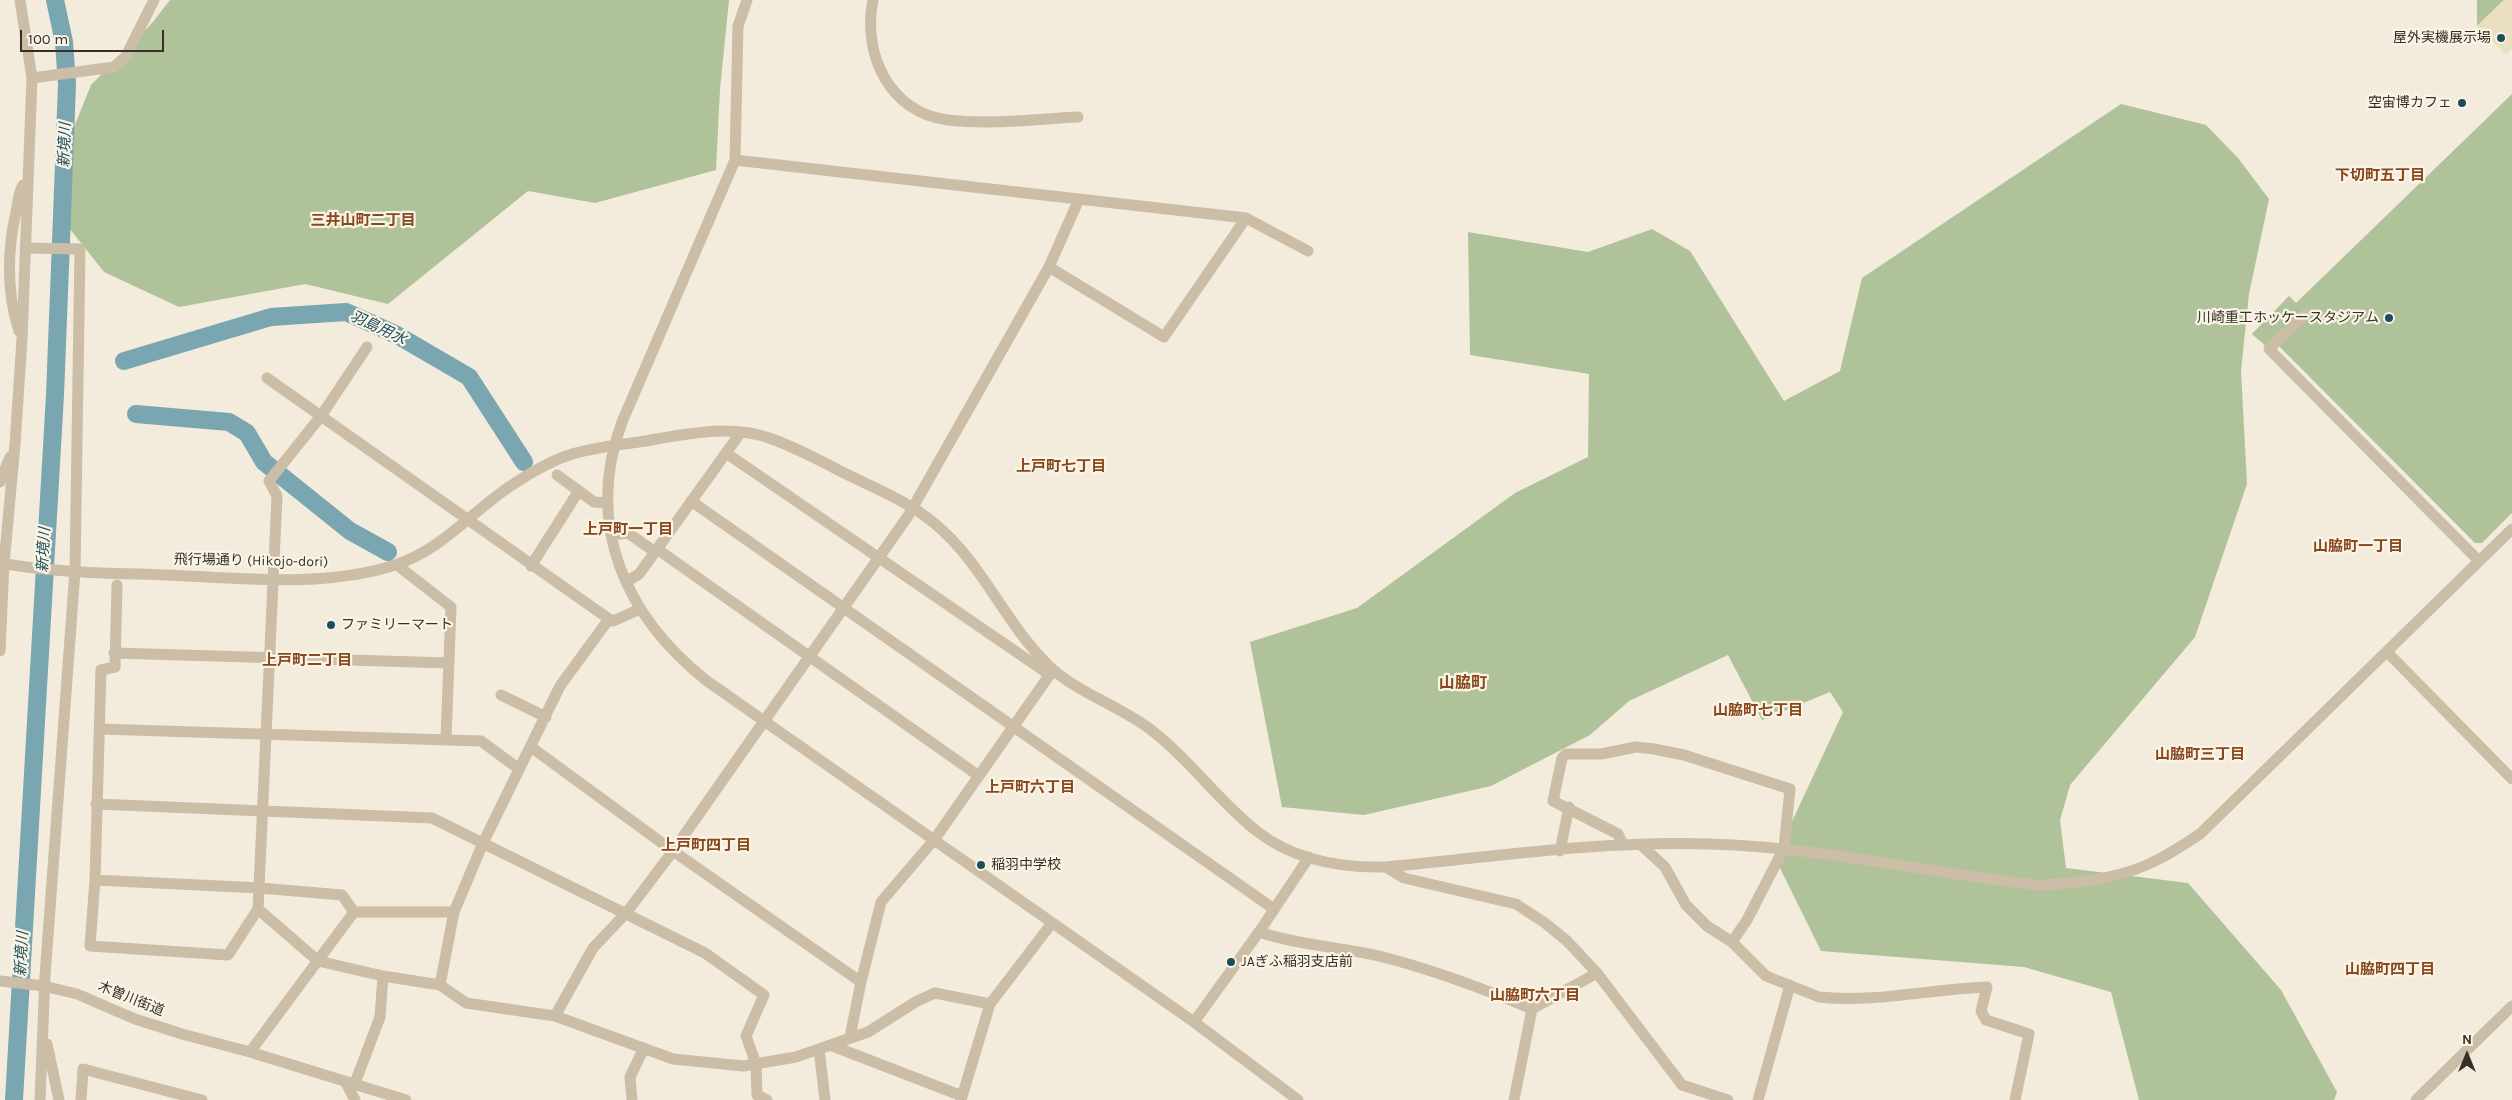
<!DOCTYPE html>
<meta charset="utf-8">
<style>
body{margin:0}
#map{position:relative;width:2512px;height:1100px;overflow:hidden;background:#f3ebdb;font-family:Karla,sans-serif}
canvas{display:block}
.north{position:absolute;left:2442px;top:1030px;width:50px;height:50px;-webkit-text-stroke:4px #faf4e7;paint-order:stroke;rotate:0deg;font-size:14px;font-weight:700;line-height:20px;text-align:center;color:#372f27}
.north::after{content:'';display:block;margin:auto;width:18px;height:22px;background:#372f27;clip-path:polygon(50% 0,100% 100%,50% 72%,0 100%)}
.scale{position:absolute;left:20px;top:30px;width:144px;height:22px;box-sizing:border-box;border:2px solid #372f27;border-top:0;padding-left:6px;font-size:15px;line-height:18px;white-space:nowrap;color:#372f27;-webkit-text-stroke:4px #faf4e7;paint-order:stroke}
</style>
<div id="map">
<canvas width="2512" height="1100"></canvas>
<div class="north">N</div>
<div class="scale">100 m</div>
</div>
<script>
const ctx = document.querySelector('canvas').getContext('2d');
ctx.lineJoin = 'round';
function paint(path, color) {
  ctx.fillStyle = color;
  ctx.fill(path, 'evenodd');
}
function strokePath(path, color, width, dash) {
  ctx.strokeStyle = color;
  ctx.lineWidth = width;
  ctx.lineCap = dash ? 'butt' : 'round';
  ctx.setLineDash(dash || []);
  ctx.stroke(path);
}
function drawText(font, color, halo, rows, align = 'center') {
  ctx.font = font + ' Karla,"Noto Sans JP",sans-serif';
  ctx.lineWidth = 4.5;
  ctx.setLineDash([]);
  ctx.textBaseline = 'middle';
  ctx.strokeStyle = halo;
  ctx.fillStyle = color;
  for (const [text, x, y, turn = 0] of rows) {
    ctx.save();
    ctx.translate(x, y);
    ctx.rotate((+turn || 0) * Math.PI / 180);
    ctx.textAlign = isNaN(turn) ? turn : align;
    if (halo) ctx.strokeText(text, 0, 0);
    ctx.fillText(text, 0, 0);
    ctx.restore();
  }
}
const green = new Path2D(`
 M170,0h559l-9,89 -4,81 -121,33 -67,-12 -140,113 -83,-20 -126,23 -75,-35 -34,-43v-92l21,-52 61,-62z
 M2477,0h27l-27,26z
 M2512,94v419l-30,30h-7l-201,-202 -7,6 -15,-13 37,-38 7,7z
 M2121,104l85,21 32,33 31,41 -20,95 -8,77 6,113 -52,153 -125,148 -10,35 6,48 122,15 93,107 56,102 -3,8h-195l-28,-108 -87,-25 -203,-16 -46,-93 68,-146 -13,-20 -68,28 -34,-65 -99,46 -39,34 -99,51 -127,29 -82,-8 -32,-165 107,-34 158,-115 73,-36 1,-83 -119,-19 -2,-123 120,20 64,-23 38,22 94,150 56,-30 22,-93z`);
const plaza = new Path2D(`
 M2504,0h8v49l-6,6 -29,-29z`);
const river = new Path2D(`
 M124,361l147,-44 75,-5 51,23 72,42 55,85
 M136,414l93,8 18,11 17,29 86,69 38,21
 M14,1100l41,-705 7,-179 5,-132 -3,-42 -9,-42`);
const minor = new Path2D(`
 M747,0l-9,26 -3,134 -113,262c-38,103 3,194 85,259l487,341 104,78
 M873,0c-11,53 16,113 75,120 43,5 87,-1 130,-3
 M32,78l82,-11 12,-11 28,-56
 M735,160l511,58 62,33
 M25,248l55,1 -5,322 -30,405 -5,124
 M1049,267l115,70 82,-119
 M2306,314l-37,35 210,212
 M19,331c-13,-40 -12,-79 -3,-119 2,-9 2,-19 7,-27
 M367,347l-46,69 -52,65 8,15 -19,413 60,52 65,15 57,9 26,18 89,13 118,43 70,7 53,-9 72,-25 49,-31 18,-8 55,11
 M267,378l342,241 4,2 27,-12
 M726,453l324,222
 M557,475l37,27 14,1
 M0,482l10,-25
 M691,501l583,408
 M611,535l17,-2 27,19 86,-120
 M657,549l322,227
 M0,563c54,10 111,10 166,12 73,3 159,13 229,-10 44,-14 74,-50 111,-76 19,-13 40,-26 63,-34 22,-7 47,-10 70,-13 44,-7 90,-19 133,-3 25,9 49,22 72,34 31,15 63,28 90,50 47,38 71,100 114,142 28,28 76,42 107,68 38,30 65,70 103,99 36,28 84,36 128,35 107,-10 216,-27 324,-23 110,3 218,29 327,41 40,-1 84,-6 120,-25 15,-7 29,-17 43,-26l312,-305
 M397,565l54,42 -5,132
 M531,566l47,-74
 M626,582l13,-8 16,-22
 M117,585l-2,82 -14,3 -6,210 -5,66 138,9 30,-46
 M0,651l4,-87 11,-120 7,-105 10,-261 -12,-78
 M2387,652l125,127
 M114,653l335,10
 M501,695l45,22
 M100,729l381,12 38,28
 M531,747l142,104 188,131
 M96,804l336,14 273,135 59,42 -18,41 10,28 1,31 10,5
 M1623,845l-5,-11 -65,-33 9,-43 4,-4h35l35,-7 18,2 30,6 106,34 -6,59 -37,72 -15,22
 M1641,845l24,22 21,38 21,21 25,16 34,34 53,21c56,6 112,-8 168,-10l-6,24 5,9 43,14 -14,66
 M1560,851l9,-44
 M1386,867l18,11 112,26 29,19 22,18 30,32 85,112 46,15
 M95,880l165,8 82,7 12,17
 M354,912h100
 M1259,932c39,13 80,15 120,24 52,13 103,32 153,53
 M0,981l44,5 33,8 58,25 47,15 68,18 156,48
 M440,985l14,-73 29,-69 77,-157 49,-67
 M555,1016l38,-68 34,-36 46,-61 235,-335 141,-249 30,-68
 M1194,1022l65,-90 50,-75
 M850,1037l11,-55 20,-80 53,-62 119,-170
 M47,1044l12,56
 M830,1045l132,51
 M819,1049l6,51
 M250,1052l104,-140
 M345,1081l10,19
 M355,1083l25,-66 3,-41
 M81,1100l2,-31 119,31
 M632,1100l-2,-23 14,-29
 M961,1100l29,-96 62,-81
 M1514,1100l18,-91 65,-36
 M1758,1100l32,-115
 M2416,1100l96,-94`);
const markers = [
 [2501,38,5,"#1b4d5a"],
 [2462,103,5,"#1b4d5a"],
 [2389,318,5,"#1b4d5a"],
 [331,625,5,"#1b4d5a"],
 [981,865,5,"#1b4d5a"],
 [1231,962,5,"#1b4d5a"]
];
const poiNames = [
 ["屋外実機展示場",2491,38],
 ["空宙博カフェ",2452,103],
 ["川崎重工ホッケースタジアム",2379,318],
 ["ファミリーマート",341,625,"left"],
 ["稲羽中学校",991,865,"left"],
 ["JAぎふ稲羽支店前",1241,962,"left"]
];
const streetNames = [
 ["飛行場通り (Hikojo-dori)",251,561,1],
 ["木曽川街道",131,999,22]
];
const waterNames = [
 ["新境川",65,145,-88],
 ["羽島用水",378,328,25],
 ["新境川",44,550,-87],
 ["新境川",22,954,-87]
];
const neighbourhoodNames = [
 ["下切町五丁目",2380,176],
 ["三井山町二丁目",363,221],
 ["上戸町七丁目",1061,467],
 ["上戸町一丁目",628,530],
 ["山脇町一丁目",2358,547],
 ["上戸町二丁目",307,661],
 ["山脇町七丁目",1758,711],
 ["山脇町三丁目",2200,755],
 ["上戸町六丁目",1030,788],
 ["上戸町四丁目",706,846],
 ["山脇町四丁目",2390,970],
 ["山脇町六丁目",1535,996]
];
const quarterNames = [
 ["山脇町",1463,683]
];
paint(green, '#afc29a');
paint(plaza, '#ebdfc1');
strokePath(river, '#79a6b1', 18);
strokePath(minor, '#cbbda6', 11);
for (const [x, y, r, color] of markers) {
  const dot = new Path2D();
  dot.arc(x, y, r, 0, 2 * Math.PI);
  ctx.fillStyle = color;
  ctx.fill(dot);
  strokePath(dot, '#faf4e7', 2);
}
drawText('14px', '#372f27', '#faf4e7', poiNames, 'right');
drawText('14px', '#372f27', '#faf4e7', streetNames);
drawText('italic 15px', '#1b4d5a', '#faf4e7', waterNames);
drawText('bold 15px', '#89471d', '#faf4e7', neighbourhoodNames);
drawText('bold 16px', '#89471d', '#faf4e7', quarterNames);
</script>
